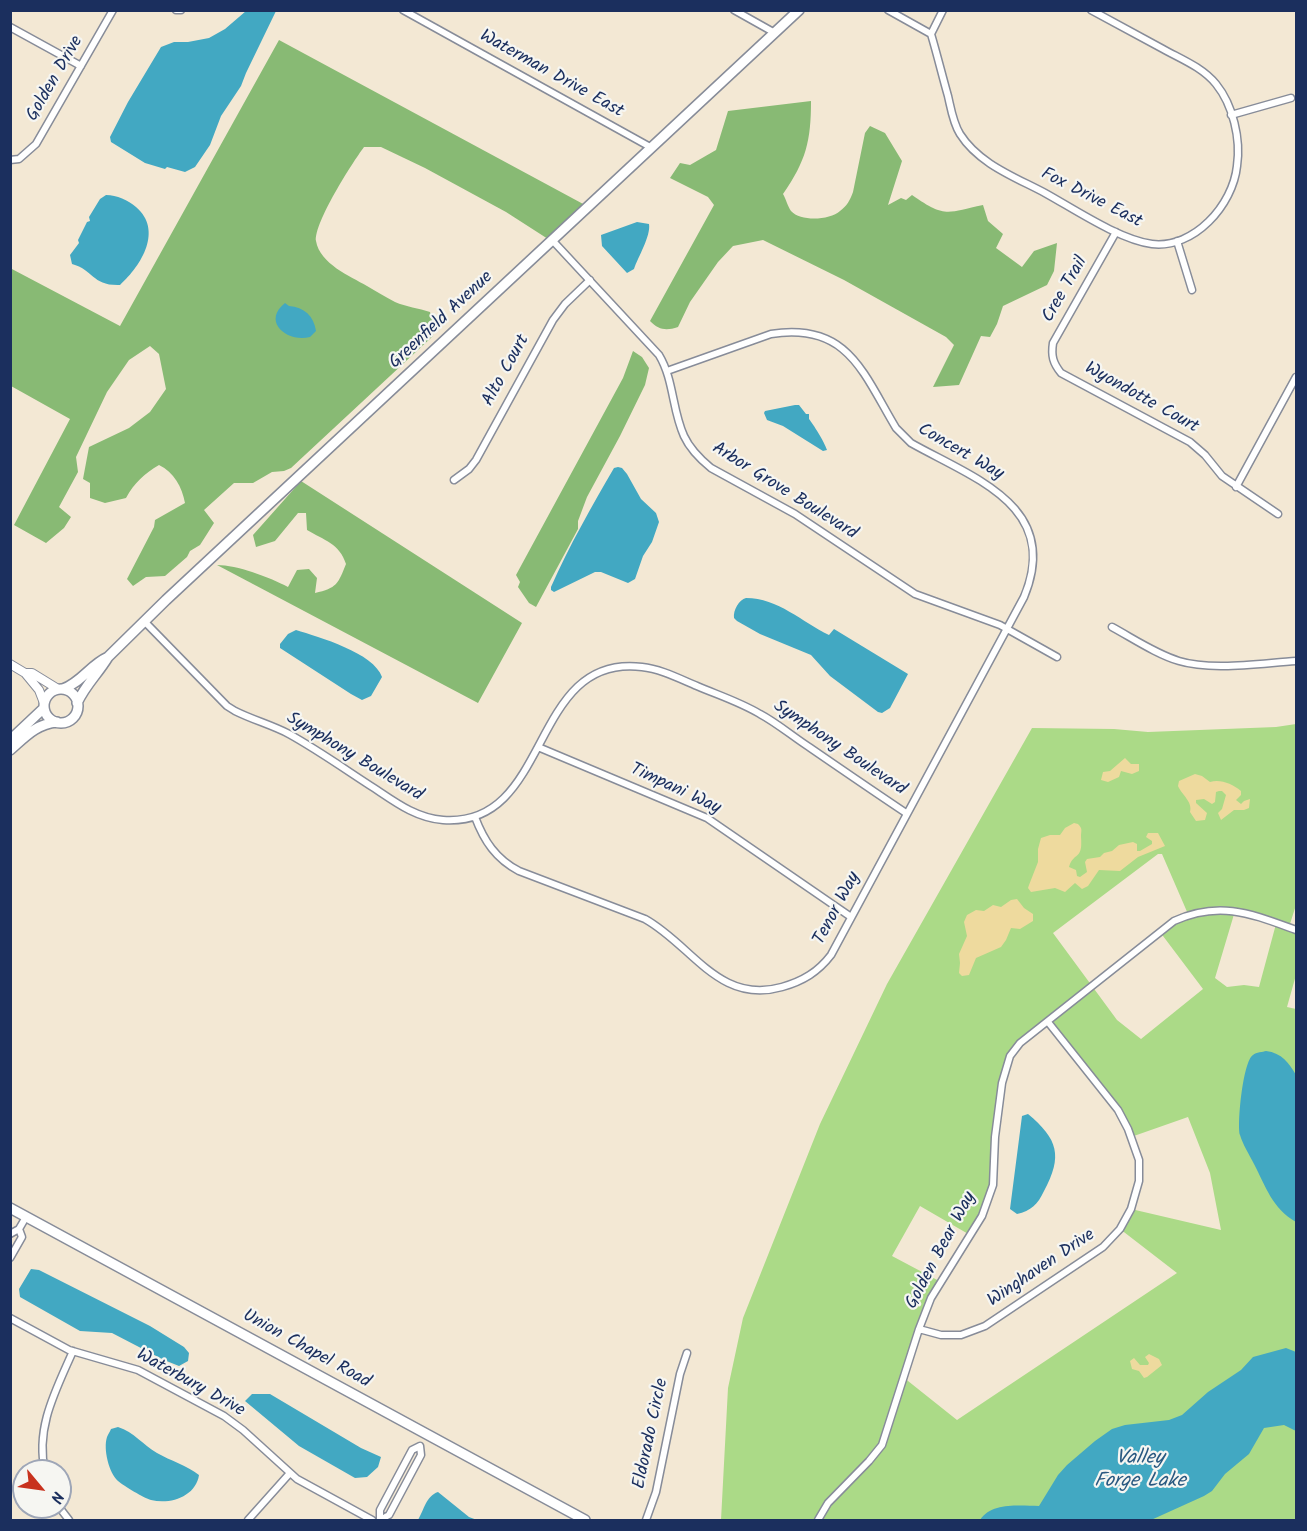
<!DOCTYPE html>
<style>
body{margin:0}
#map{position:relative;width:1307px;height:1531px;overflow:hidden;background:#f3e8d4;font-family:Kalam,sans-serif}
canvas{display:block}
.frame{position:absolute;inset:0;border:12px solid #1b2f5e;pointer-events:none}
.north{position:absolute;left:12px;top:1459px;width:60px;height:60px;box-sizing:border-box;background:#f6f6f2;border:2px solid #9ea6b7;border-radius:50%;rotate:119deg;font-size:16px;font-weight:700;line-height:24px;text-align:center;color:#1b2f5e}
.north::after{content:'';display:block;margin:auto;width:21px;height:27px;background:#c8321e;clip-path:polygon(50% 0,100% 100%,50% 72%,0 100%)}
</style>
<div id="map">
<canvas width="1307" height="1531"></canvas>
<div class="frame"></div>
<div class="north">N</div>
</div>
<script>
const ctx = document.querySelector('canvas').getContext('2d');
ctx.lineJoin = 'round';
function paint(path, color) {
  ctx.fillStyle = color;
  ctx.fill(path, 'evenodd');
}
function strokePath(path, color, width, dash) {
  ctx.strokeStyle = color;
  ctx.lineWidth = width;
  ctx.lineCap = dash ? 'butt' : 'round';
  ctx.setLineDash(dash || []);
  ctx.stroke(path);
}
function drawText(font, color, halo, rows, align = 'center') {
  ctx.font = font + ' Kalam,sans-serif';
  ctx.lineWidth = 4.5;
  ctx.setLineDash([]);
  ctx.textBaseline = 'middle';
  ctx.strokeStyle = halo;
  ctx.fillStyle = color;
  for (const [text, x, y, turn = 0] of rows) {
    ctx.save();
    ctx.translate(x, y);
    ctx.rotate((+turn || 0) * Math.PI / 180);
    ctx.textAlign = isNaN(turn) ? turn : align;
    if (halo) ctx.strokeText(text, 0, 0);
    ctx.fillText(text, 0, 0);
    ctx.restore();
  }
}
const green = new Path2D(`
 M1296,724v181l-7,22 7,3v45l-9,32 9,2v511h-575l7,-132 15,-70 77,-194 67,-140 145,-256 82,1 34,3 128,-5zM1158,854h4l26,60 -28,18 43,57 -62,50 -24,-19 -64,-87zM1235,911l41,13 -17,63 -15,-2 -17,2 -12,-9zM1048,1022l70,88 13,27 57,-20 22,56 11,57 -90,-21 -11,20 57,44 -220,147 -54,-43 28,-79 10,-16 -49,-26 28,-50 50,29c10,-16 19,-33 23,-51 7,-38 -1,-94 17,-128 9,-15 25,-24 38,-34z`);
const forest = new Path2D(`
 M279,40l306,165 -37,34 -42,-27 -81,-44 -44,-21h-17c-12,16 -50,76 -48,94 4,23 34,35 51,45 9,5 18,11 28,16 11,5 24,6 35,10l4,13 -1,11 -142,132 -7,3 -12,1 -19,11h-19l-30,27 10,13 -14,22 -10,6 -3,6 -22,19 -19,1 -13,9 -6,-7 27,-52 1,-7 30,-17c-3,-16 -11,-31 -26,-38 -15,9 -24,17 -33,33l-21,5 -15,-5v-15l-7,-4 6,-32 40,-19 21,-16 16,-23 -7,-35 -9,-8 -21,14 -22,32 -31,65 2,15 -19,35 12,10 -7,11 -18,15 -32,-18 56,-106 -59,-33 -1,-118 110,58z
 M811,101c0,40 -5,60 -28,93 3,5 5,13 8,17 10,11 39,9 49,0 7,-5 10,-11 13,-19l12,-59 5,-7 15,7 17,28 -14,44 13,-7 5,2 6,-5c33,23 34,18 71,10l5,16 15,13 -7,14 26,19 12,-16 23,-8 -3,28 -7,14 -44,21 -6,18 -7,13 -9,-1 -22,49 -26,2 21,-42 -8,-8 -102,-57 -81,-40 -30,6 -15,16 -28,40 -12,25c-12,4 -19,3 -28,-6l64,-116 -6,-8 -38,-19 10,-15 10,2 26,-15 12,-39z
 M633,351l9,6 7,11 -4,17 -25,51 -33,61 -9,24v8l-42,78 -7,-4 -11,-16 2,-5 -4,-7 107,-197z
 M301,481l221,142 -44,80 -261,-138c20,0 52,12 71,22l9,-17 12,-1 8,9 -2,15c22,-5 23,-9 31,-29 -6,-20 -22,-24 -39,-34l-1,-17h-8l-23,28 -19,6 -3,-12z`);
const sand = new Path2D(`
 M1125,758l6,6h8v7l-7,3 -11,-3 -2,6 -11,5 -7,-2 2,-8 7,-1z
 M1195,774l7,2 8,6c11,-3 22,2 31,9v4l-5,5 5,4 3,-3 6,-2 -1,9 -5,2h-10l-13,10 -3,-7 4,-4 4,-14 -4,-4h-3l-3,1 -1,10 -3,2 -8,-5 -8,1v3l11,10 -2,7 -9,1 -6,-9c3,-10 -8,-17 -12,-26l1,-5z
 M1074,823l4,1c5,5 3,6 3,13 2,24 -7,14 -12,30l7,3 1,6 3,1 7,-5 -2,-10 2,-3 13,-2 4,-4 8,-2 7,-6 14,-3 4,2v7h3l12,-7v-3l-6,-4 2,-4h10l7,13 -27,11 -18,14 -21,-1 -11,16 -6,3 -7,-6 -10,9 -10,-4 -24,4 -3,-4 1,-3 9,-23v-13l3,-11 9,-3h10l5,-7z
 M1017,899l7,9 9,6v7l-13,8 -9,-1 -5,12 -5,7 -25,11 -7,17 -7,1 -3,-3 1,-10 -1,-9 8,-18 -3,-14 3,-7 9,-5 8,1 9,-6 8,2 10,-7z
 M1149,1354l10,5 3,6 -15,12 -3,1 -5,-7 -7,-2 -2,-8 4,-3 6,7h8l1,-2 -4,-6z`);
const water = new Path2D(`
 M246,11h30l-30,62 -5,13 -20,30 -11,29 -15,22 -10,5 -18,-5 -2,2 -20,-6 -34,-21 -1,-5 18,-35 33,-55 13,-5h14l21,-4 16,-9z
 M106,195c11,0 22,5 30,12 27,23 6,58 -16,78 -28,1 -26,-15 -48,-21l-2,-9 9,-12 -1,-3 9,-18 3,-1 -1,-4 11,-18z
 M637,222l12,2c2,12 -11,33 -15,45l-7,4 -25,-27 -1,-11z
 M285,303l4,3c15,1 25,10 27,25l-6,6c-22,6 -49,-15 -25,-34z
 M795,405h4l7,9h3v5c4,5 15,22 18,31l-4,1 -40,-25 -16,-6 -3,-7 1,-2z
 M618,467l4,1 5,6 14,25 15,14 3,9 -7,20 -9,14 -8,23 -7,4 -27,-11h-6l-41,20 -3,-2v-3c18,-41 41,-81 63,-119z
 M746,598c32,0 56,24 83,37l5,-6 74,45 -18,34 -8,5 -4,-1 -48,-36 -19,-21 -51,-21 -23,-13 -3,-3c-1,-8 5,-18 12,-20z
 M296,630c23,7 78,23 86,47l-11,19 -9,4 -11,-6 -71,-46v-4l8,-10z
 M1266,1051c16,2 23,12 30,24v147c-24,-14 -30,-35 -42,-58 -5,-10 -11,-19 -14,-29 -3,-11 3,-74 13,-80 3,-3 10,-3 13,-4z
 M1028,1114c30,25 35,42 16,77 -6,13 -13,20 -27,23l-7,-5 12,-93z
 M31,1269l8,1 111,56 34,21 5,6 -1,8 -9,5 -15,-6 -52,-27 -32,-2 -60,-34 -1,-8z
 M1286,1348l10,4v79l-12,-6 -20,3 -15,26 -24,20 -13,17 -8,5 -53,24h-171c12,-18 40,-14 59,-14l19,-31 9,-10 28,-24 17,-12 13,-4 44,-5 13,-5 26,-23 33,-22 12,-13z
 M252,1394h18l91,54 20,9 -3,10 -11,10 -12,1 -56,-32 -54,-45z
 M118,1427c16,5 25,18 39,26 14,8 29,12 42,22 -3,21 -28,30 -48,25 -7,-2 -27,-14 -33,-19 -9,-8 -15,-32 -11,-44 1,-3 3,-5 4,-8z
 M438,1492l31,25 8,3h-59c6,-10 8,-24 20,-28z`);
const minor = new Path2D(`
 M176,10h5
 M403,10l249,138
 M734,10l41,23
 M888,10l43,24
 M10,27l71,39
 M931,34c6,20 11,41 17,62 3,13 5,27 12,38 19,30 55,43 85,59 29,16 75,47 107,51 42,5 81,-39 85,-78 4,-27 -4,-61 -21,-82 -14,-17 -35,-25 -53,-35 -24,-13 -48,-26 -72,-39
 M931,34l12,-24
 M1231,115l60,-17
 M10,160l9,-1 17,-15 77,-134
 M1116,232l-63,111c-2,13 0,20 8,30l129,69 15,13 17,21 56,38
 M553,241l106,114c15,25 13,55 25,81 6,13 16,23 27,32l84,46 120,80 85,31 57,32
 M1177,241l15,49
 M454,480l15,-11 7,-9 77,-140 12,-16 25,-24
 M1236,487l60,-110
 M145,622l82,84 8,5c18,9 37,14 54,23 29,16 57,36 85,54 21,14 42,30 69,32 110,8 85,-167 199,-153 19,2 38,12 55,19 21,9 43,16 63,28 17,9 32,22 49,33 32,22 64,44 97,66
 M1112,627c22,12 44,27 67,34 33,10 83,2 117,0
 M538,747l169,71 144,99
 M475,817c9,24 21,42 44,54l126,48c47,26 74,86 137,68 21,-6 36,-15 49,-32l193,-358c38,-91 -51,-119 -113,-154l-15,-15c-33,-55 -48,-106 -125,-94l-104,37
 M10,1234l9,-5 7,-12
 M10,1258l12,-21 -3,-8
 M10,1318l59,32 69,20 86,46 19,14 54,49 75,41
 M919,1329l22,6h20l24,-9 118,-79 17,-18 11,-20 8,-28v-21l-11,-31 -10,-19 -70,-88
 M420,1446l1,9 -32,60 -9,5v-10l32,-60z
 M45,1471c-10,-43 11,-81 28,-120
 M59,1507l10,13
 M248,1520l42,-47
 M646,1520l10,-28 24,-118 7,-21
 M818,1520l10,-17 41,-42 13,-16 37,-116 12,-31 51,-82 11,-31 2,-48 7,-54 8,-27 10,-13 154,-122c46,-21 78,-7 122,9`);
const tertiary = new Path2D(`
 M10,664l15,9h7l26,16
 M25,673l14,17 5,13`);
const secondary = new Path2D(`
 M63,689c19,-7 27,-24 45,-32
 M44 706a17 17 0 1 1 34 0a17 17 0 1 1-34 0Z
 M77,703c9,-19 20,-28 31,-46l58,-57 633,-590
 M10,740l34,-32
 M10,750c15,-13 26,-26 47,-28
 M10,1208l575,312`);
const streetNames = [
 ["Waterman Drive East",551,75,29],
 ["Golden Drive",56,79,-60],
 ["Fox Drive East",1091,199,27],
 ["Cree Trail",1066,290,-60],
 ["Greenfield Avenue",442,321,-43],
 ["Alto Court",507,371,-61],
 ["Wyondotte Court",1141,399,29],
 ["Concert Way",960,453,30],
 ["Arbor Grove Boulevard",784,492,32],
 ["Symphony Boulevard",839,749,34],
 ["Symphony Boulevard",354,758,31],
 ["Timpani Way",675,790,25],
 ["Tenor Way",838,909,-62],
 ["Golden Bear Way",942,1251,-62],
 ["Winghaven Drive",1042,1269,-34],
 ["Union Chapel Road",306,1350,29],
 ["Waterbury Drive",190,1384,29],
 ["Eldorado Circle",652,1434,-78]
];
const waterNames = [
 ["Valley",1140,1460],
 ["Forge Lake",1140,1483]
];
paint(green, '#abda87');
paint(forest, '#88ba74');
paint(sand, '#eeda9e');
paint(water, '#42a8c2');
strokePath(minor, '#878c99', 9);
strokePath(tertiary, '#878c99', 10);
strokePath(secondary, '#878c99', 12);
strokePath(minor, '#fff', 6);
strokePath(tertiary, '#fff', 8);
strokePath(secondary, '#fff', 9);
drawText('18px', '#1b2f5e', '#f6f6f2', streetNames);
drawText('italic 20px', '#295981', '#f6f6f2', waterNames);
</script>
